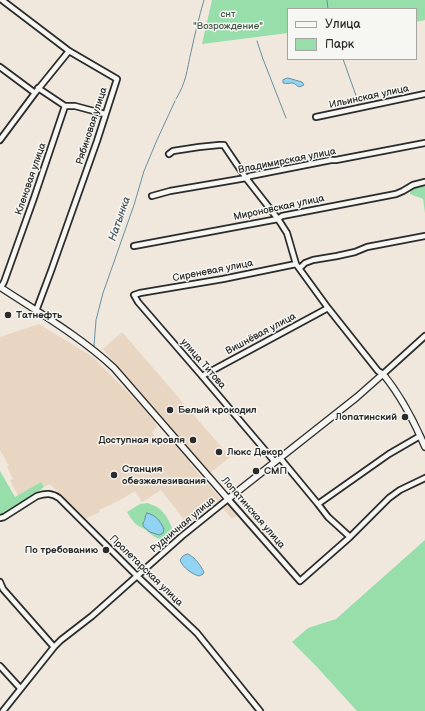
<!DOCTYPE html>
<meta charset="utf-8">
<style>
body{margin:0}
#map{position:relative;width:425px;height:711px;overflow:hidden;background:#f0e7dd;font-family:"Balsamiq Sans",sans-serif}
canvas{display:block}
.legend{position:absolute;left:287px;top:8px;width:130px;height:52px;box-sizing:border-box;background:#f6f6f2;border:1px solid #a5a5a2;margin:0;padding:5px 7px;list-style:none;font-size:12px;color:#2b2b2b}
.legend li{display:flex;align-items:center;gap:8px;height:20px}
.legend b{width:20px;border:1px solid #a5a5a2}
</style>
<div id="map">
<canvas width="425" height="711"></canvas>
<ul class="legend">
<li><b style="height:5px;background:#f6f6f2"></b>Улица</li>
<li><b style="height:11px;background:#97deab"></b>Парк</li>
</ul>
</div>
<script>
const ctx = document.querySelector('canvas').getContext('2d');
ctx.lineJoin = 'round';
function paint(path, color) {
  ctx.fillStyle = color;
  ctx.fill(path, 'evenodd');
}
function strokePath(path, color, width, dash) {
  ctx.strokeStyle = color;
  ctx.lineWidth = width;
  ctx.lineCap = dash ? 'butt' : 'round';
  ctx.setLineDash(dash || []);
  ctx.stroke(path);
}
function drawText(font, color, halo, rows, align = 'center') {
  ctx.font = font + ' "Balsamiq Sans",sans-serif';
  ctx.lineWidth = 3;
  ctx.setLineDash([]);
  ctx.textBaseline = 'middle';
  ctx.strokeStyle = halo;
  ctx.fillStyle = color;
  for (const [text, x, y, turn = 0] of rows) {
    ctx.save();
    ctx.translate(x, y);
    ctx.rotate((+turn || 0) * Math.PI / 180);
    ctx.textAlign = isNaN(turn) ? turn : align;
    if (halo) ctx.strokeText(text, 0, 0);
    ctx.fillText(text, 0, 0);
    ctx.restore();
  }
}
const built = new Path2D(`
 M39,324l54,33 61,62 3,8 -5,5 7,13 8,-3 9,1 15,20 -1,1 31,35 -7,5h-3v3l-23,18 -27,-35 -19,12 -7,-11 -15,9 -21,10 1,2 -15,7 -35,-35 -6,3 -3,-5 -23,14 -8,-16 3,-1 -6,-12 2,-1 -9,-16v-113z
 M122,332l108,125 -20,16 -107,-124z
 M228,502l11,12 -7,5 -10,-12z`);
const green = new Path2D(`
 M212,0h213v20l-9,2v-13h-128v24l-86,11z
 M425,183v30l-2,-14 -13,-5v-2l3,-5z
 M0,471l15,26 26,-15 3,5 -21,16 -23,14z
 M148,503c3,2 6,2 9,4 9,5 15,19 17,28 -11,9 -19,3 -28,-5 -3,-2 -6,-3 -9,-5 -4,-3 -7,-8 -10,-13l13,-8z
 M425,540v171h-68l-40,-44 -25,-25 16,-14 28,-9z`);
const water = new Path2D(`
 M288,78l14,4 2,3c-7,4 -6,0 -11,-2 -4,0 -6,1 -10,0v-3z
 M147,513c9,2 13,8 17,16l-1,4 -4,2 -9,-3 -7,-6v-3c3,-3 1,-7 4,-10z
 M188,554c8,4 12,11 16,18l-1,2 -4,2c-7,-2 -16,-8 -19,-16l3,-4z`);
const stream = new Path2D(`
 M327,0l1,9
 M257,41l6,18 23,59
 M343,59l16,45
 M176,99c10,-16 11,-29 15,-47 4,-18 8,-35 13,-52
 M94,346l2,-26 7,-27 31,-88 10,-34 13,-31 18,-39`);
const minor = new Path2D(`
 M2,0l67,51 48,28 -20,62 -46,130 -15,40
 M0,67l35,26
 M65,106h10l30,8
 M316,117l109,-23
 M0,140l35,-47 34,-42
 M169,154l4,-3 26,-4 20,-2h5l1,2 21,31 32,41 9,14 9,31 32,44 50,63 5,3 42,-38
 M152,196l18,-5 76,-13 4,-2 81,-16h5l89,-17
 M134,246l144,-27 4,-3 114,-22 7,-3 10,-6 12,-3
 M300,268l5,-5 8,-3 24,-4 18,-4 12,-5 58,-11
 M1,287l3,-5 30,-84 31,-92 -27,-18
 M202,376l126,-68
 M280,458l38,46 71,-50 31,-18
 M275,462l-73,-86 -64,-74 -4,-7 6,-2 83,-14 73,-15
 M318,504l10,13 22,20
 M0,518l4,-1 33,-21c9,-3 15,-3 22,2l78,78 60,57 63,78
 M0,582l3,7 51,58
 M0,666l20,22
 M3,711l51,-64 7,-7 31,-24 90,-80 46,-37 72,82 50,-44 39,-39 11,-8 25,-12`);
const major = new Path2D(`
 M0,287c38,25 81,50 114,81l114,131 129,-102 26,-23c18,22 31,47 42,73`);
const markers = [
 [8,315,4,"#2b2b2b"],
 [170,410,4,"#2b2b2b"],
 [405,417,4,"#2b2b2b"],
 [193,440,4,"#2b2b2b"],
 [219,452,4,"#2b2b2b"],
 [256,471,4,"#2b2b2b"],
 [114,475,4,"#2b2b2b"],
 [106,550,4,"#2b2b2b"]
];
const parkNames = [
 ["снт",228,14],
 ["\"Возрождение\"",228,26]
];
const streetNames = [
 ["Ильинская улица",369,97,-12],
 ["Рябиновая улица",92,126,-72],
 ["Владимирская улица",287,161,-11],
 ["Кленовая улица",31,179,-71],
 ["Мироновская улица",279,208,-12],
 ["Сиреневая улица",213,271,-11],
 ["Вишнёвая улица",261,334,-28],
 ["улица Титова",203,364,49],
 ["Лопатинская улица",253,513,49],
 ["Рудничная улица",183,525,-40],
 ["Пролетарская улица",146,571,44]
];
const poiNames = [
 ["Татнефть",16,315],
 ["Белый крокодил",178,410],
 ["Лопатинский",397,417,"right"],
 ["Доступная кровля",185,440,"right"],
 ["Люкс Декор",227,452],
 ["Станция",122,469],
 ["обезжелезивания",122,481],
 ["СМП",264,471],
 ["По требованию",98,550,"right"]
];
const waterNames = [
 ["Натынка",120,219,-71]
];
paint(built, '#e8d6c3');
paint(green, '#97deab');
paint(water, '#91d3f3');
strokePath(water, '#6890a3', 1);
strokePath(stream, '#6890a3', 1);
strokePath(minor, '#2b2b2b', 8);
strokePath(major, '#2b2b2b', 8);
strokePath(minor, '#f6f6f2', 4.5);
strokePath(major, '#f6f6f2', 5.5);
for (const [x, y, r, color] of markers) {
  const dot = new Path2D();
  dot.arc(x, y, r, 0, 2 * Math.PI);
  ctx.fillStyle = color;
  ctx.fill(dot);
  strokePath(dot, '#f6f6f2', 1.5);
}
drawText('10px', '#46584b', '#f6f6f2', parkNames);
drawText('10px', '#2b2b2b', '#f6f6f2', streetNames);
drawText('bold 10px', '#2b2b2b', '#f6f6f2', poiNames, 'left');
drawText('italic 11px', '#44555d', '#f6f6f2', waterNames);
</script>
